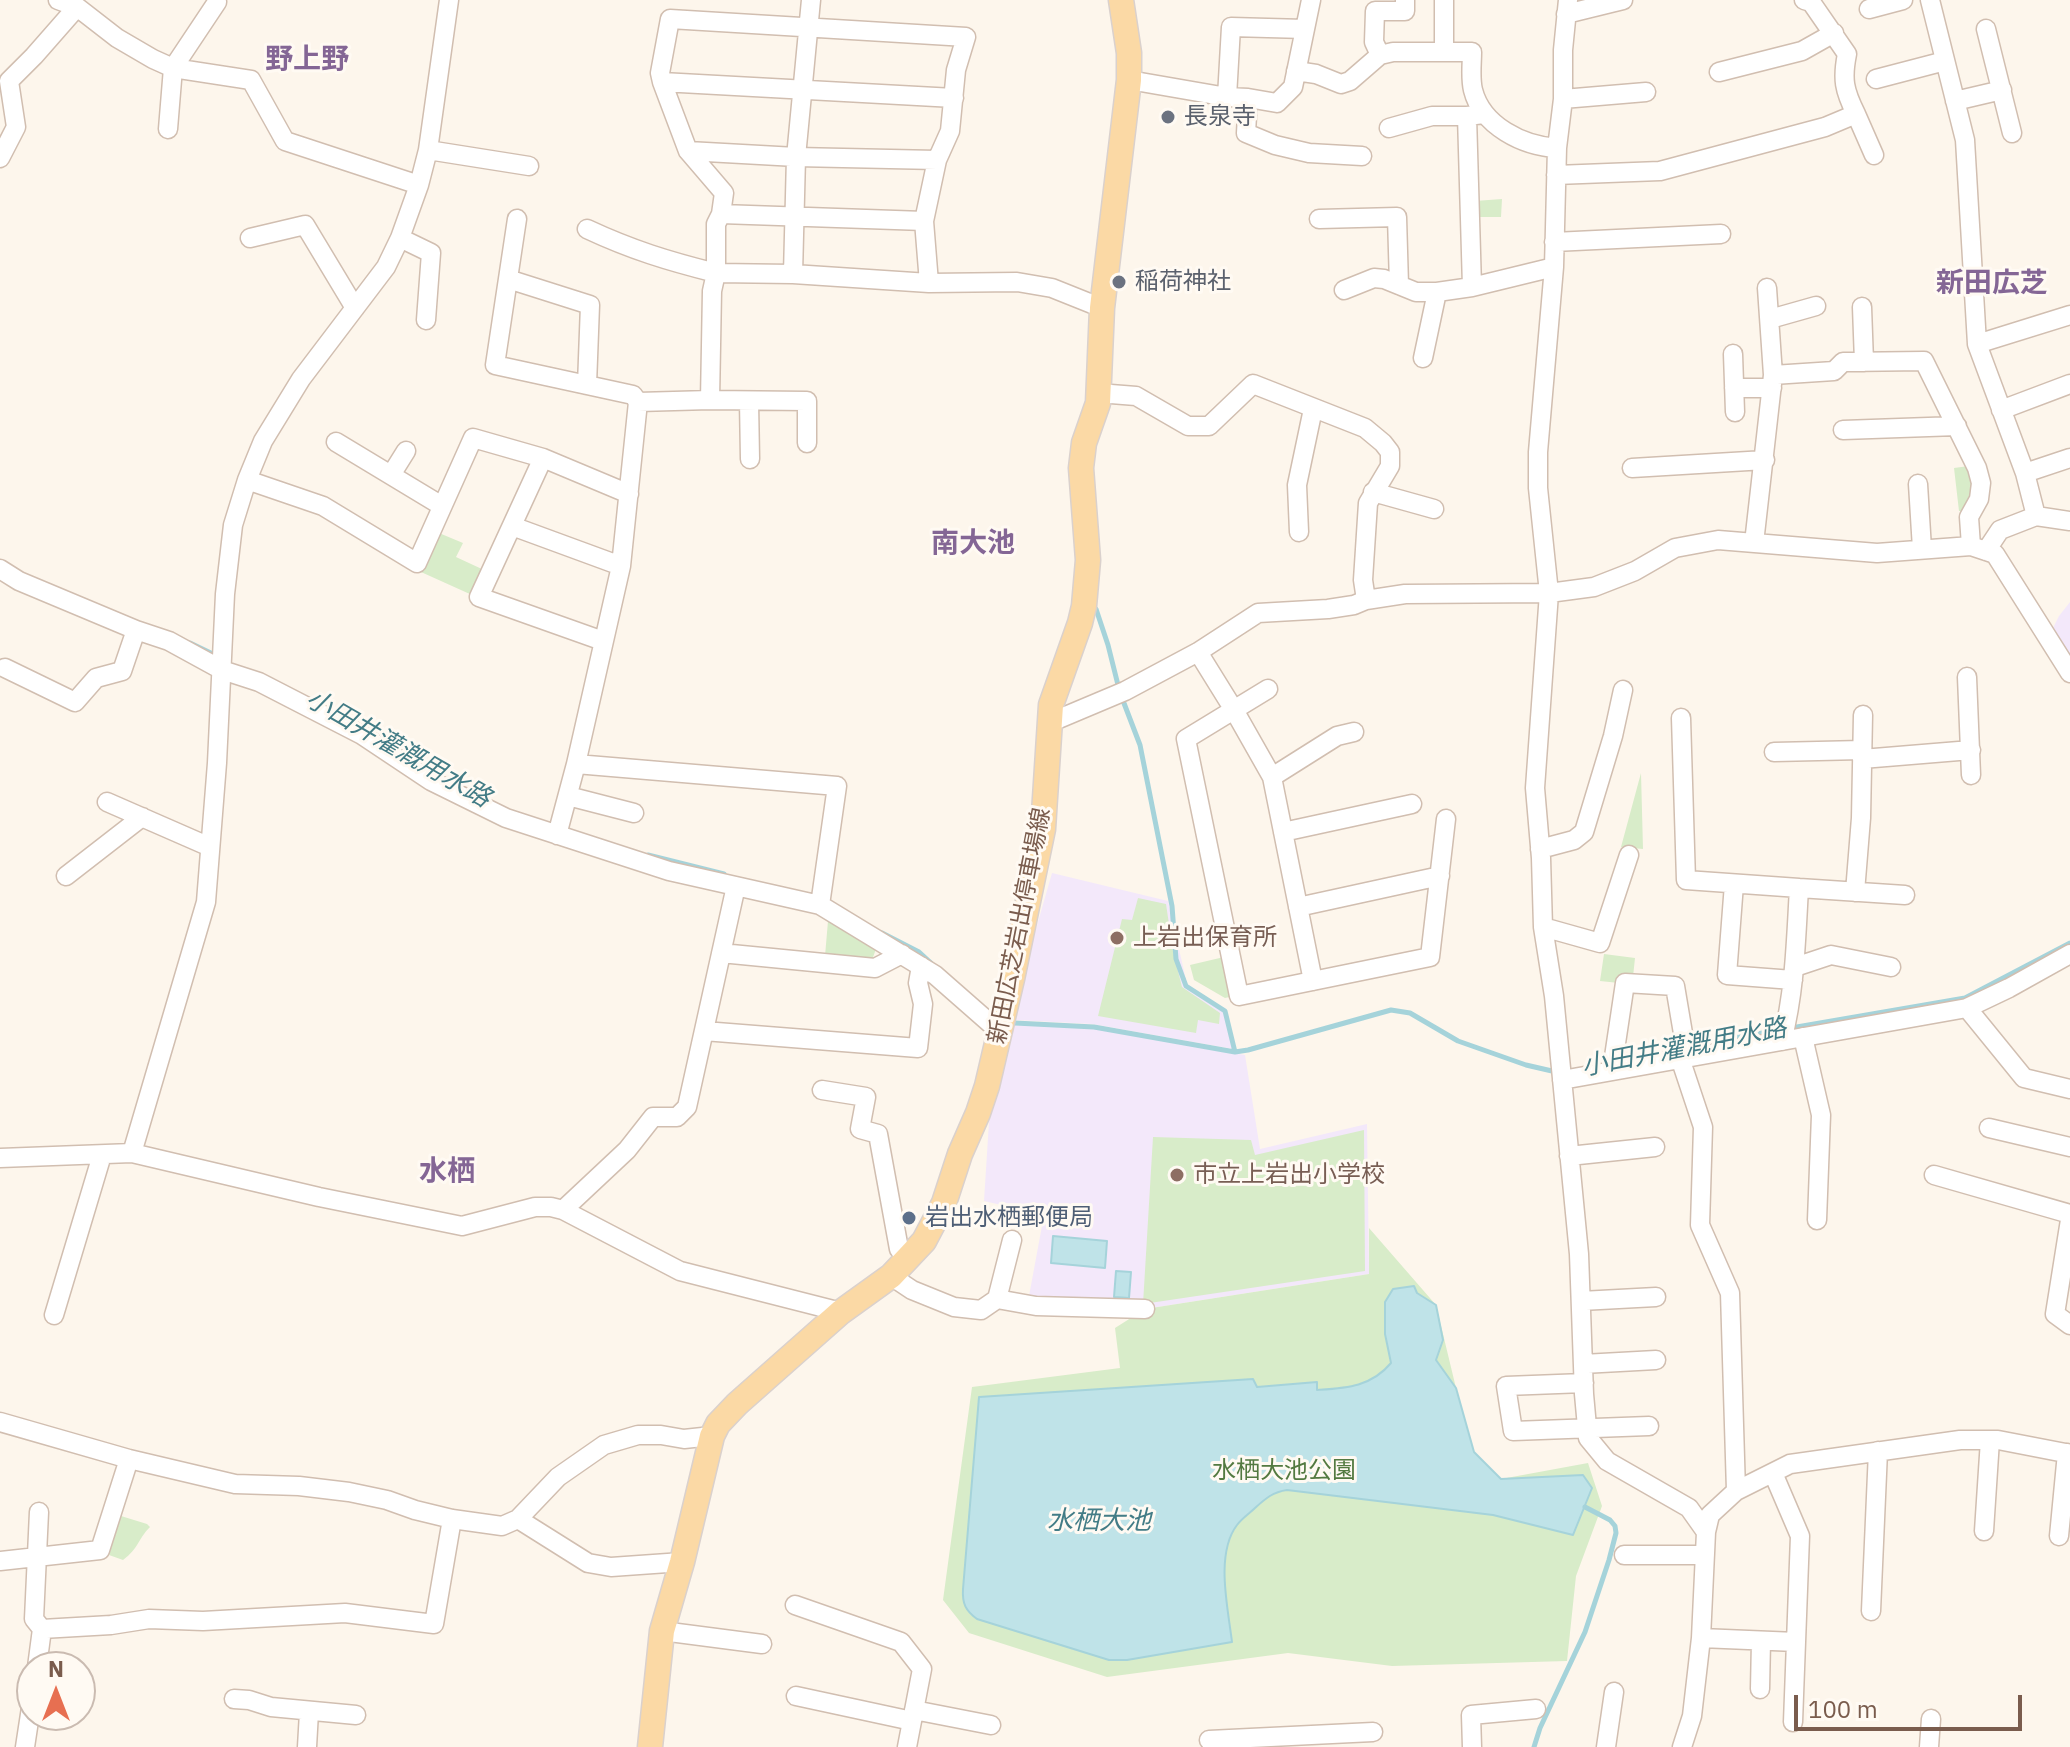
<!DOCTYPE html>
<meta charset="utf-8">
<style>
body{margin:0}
#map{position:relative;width:2070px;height:1747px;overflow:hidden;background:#fdf6ec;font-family:"IBM Plex Sans",sans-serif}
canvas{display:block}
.north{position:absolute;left:16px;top:1651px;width:80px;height:80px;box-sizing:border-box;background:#fffaf3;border:2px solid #cabbb1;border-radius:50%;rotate:0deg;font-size:22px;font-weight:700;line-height:32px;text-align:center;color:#7a5c4d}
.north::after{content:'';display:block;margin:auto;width:28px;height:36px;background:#e76f51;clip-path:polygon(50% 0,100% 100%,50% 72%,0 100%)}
.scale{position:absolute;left:1794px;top:1695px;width:228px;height:36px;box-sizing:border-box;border:4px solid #7a5c4d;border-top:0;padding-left:10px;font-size:24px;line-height:28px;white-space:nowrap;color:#7a5c4d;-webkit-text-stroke:6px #fffaf3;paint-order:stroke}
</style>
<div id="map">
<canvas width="2070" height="1747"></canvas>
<div class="north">N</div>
<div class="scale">100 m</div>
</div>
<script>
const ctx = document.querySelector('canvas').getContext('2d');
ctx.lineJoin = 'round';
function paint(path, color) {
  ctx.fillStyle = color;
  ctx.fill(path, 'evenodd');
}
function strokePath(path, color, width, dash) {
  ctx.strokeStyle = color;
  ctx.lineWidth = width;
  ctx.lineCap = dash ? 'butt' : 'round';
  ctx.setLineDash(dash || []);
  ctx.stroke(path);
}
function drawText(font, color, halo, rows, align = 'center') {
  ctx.font = font + ' "IBM Plex Sans","Noto Sans JP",sans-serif';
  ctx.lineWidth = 6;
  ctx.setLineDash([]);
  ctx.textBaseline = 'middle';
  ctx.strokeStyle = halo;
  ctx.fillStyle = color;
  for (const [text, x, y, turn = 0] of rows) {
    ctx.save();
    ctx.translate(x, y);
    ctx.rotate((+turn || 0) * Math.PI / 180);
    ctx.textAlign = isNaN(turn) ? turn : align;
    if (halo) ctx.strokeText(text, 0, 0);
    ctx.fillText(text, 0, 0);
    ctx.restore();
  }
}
const education = new Path2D(`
 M2070,602v62l-20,-30 9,-18z
 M1052,873l116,28 19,83 37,25 9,40 -141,-25 -76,-4 10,-56z
 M1014,1025l77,3 154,27 15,94 107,-25 2,150 -224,35 -116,-13 15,-81 -60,-14 5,-79z`);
const green = new Path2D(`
 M1502,199l-1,18h-26v-16z
 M1969,466c6,18 2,28 -5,45h-5l-5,-43z
 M439,533l24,10 -7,14 28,13 -12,25 -51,-23z
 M1641,773l2,76 -22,-2z
 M1138,898l28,6 7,47 9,36 38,26 -1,11 -21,-4 -2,13 -98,-17 24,-97 10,1z
 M828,921l48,28 -4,11 -47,-4z
 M1604,954l31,4 -2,19 -14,6 -19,-2z
 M1224,957l10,39 -9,2 -31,-18 -4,-15z
 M1364,1130l1,141 -222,33 10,-167 98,3 4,15z
 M1369,1228l67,77 20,83 18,64 27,27 87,-16 14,43 -26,70 -9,85 -175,5 -104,-13 -181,24 -138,-44 -26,-33 29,-213 148,-19 -5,-40 30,-19 224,-35z
 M121,1516l26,8 3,3c-12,12 -11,21 -27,33l-14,-5z`);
const water = new Path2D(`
 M1053,1236l54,5 -2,27 -54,-5z
 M1116,1271l15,1 -2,26 -15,-1z
 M1414,1286l3,7 19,12 7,35 -7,20 20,28 18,64 27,27 82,-4 9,13 -19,47 -80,-20 -206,-25c-14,2 -21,8 -32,18 -5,5 -13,10 -18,17 -22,29 -9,83 -5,117l-105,18h-18l-132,-41c-11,-8 -15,-15 -14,-30l16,-192 274,-18 4,8 60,-5v8c29,-2 54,-3 74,-27l-6,-29v-32l8,-13z`);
const stream = new Path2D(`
 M1096,609l12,36 11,44
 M190,643l27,13
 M1122,698l18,47 32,161 4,53 10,27 39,25 10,41
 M648,855l76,19
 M882,933l37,19 12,11
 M1015,1023l79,4 141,25 13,-2 143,-40 19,3 48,28 68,24 26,6h5
 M1791,1028l174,-30 105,-55
 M1689,1047l24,-6 68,-11
 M1534,1747l6,-19 45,-96 24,-72 7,-27 -1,-7 -5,-6 -25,-13`);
const minor = new Path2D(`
 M58,0l19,7 40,31 36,21 20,9 78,12 34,61 134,44
 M1444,0v52
 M1568,0l-5,50v49l-6,49 -3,119 -16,185v36l11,105 -14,195 6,70 2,69 11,69 25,258 5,140 4,44 19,23 82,47 17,24
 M1930,0l35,140 12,204 48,129 11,43 -36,14 -14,21
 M1869,9l34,-9
 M1566,14l57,-14
 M1986,29l26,104
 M1380,55l-6,-13 1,-31h30v-11
 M1296,71l20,3 25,10 9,-3 30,-26 13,-3h79c0,12 -2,26 1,38 9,36 50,56 84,58
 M1719,72l83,-21 32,-18
 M1876,79l69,-18
 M1129,80l98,17 21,1 29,5 16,-16 18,-87
 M1227,97l4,-70 74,2
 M1248,98l-2,35 29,12 34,8 53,3
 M1563,99l83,-7
 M1955,101l47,-11
 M1484,114l-17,2 5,171 82,-20
 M1856,114l18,41
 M1389,128l43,-12h35
 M168,129l5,-61 44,-66
 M428,150l101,16
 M688,151l108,6 141,3
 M0,158l16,-31 -7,-46 25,-25 43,-49
 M1556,175l104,-4 165,-44 31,-13c-12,-24 -14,-35 -9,-60l-36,-52 -7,-2
 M721,214l203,7
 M517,219l-22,146 138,30 5,7
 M1319,219l78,-2 2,68
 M587,229c45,21 81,32 129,44v-49l5,-10 3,-21 -36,-42 -26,-69
 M250,238l55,-13 50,83
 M400,238l31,15 -5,67
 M1554,242l167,-8
 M793,274l3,-117 15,-157
 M508,279l82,26 -3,80
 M929,283l-5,-62 13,-61 13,-29 6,-61 10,-33 -296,-18 -10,54 2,9 292,16
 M1344,290l30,-12 10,1 32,13h21l35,-5
 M1862,307l2,55
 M1770,319l46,-13
 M1977,344l93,-29
 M1733,354l2,58
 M1423,358l14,-66
 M1773,375l61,-4 9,-9 81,-1 53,107 4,15 -2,16 -10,18 2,29
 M1734,388h38
 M1098,393l38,3 52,30h21l44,-42 112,44 18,15 7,9v14l-22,37 -5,77 3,20
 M710,400l97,1v42
 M749,401l1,58
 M2001,410l69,-26
 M1843,430l114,-4
 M336,442l106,64
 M1632,468l133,-8
 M2025,473l45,-15
 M391,475l15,-24
 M247,480l76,26 94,57 56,-125 70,20
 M1918,484l4,65
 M1373,492l61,17
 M2036,516l34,5
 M512,526l109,40
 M1299,532l-2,-47 16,-76
 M1754,543l19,-168 -6,-87
 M0,569l19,12 117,49 33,11 53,29 37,12 103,53 69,46 75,37 163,53 151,34 115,70 65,57
 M603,641l-124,-44 64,-139 86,36
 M1198,652l36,58 38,67 41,204
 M5,668l70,34 21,-24 26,-7 14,-41
 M1967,677l4,98
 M1268,689l-82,50 53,257 191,-39 16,-138
 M1681,718l5,162 113,8
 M1049,723l76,-32 73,-39 60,-39 70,-4 26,-4 12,-5 39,-6 144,-1 45,-6 41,-16 40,-23 43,-8 159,13 94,-7 24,8 75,119
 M1774,752l88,-2
 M1862,759l109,-9
 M1272,777l65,-41 17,-4
 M568,796l66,17
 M107,802l103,45
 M1283,832l129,-28
 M557,835l19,-71
 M1540,849l34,-9 10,-8 29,-96 10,-46
 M66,876l76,-59
 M1734,884l-7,91 66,5
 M1855,892l6,-74 2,-103
 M820,905l17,-119 -261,-22 45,-198 17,-164 72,-2 2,-109 4,-18 77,1 136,9 88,-1 35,6 50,20
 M1298,907l142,-31
 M1543,927l57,16 29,-88
 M721,953l154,15 27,-14
 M1795,967l36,-12 60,12
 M1967,1008l57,70 46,11
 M704,1031l214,17 5,-44 -5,-21 3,-17
 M1803,1037l18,78 -4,105
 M1782,1041c13,-50 14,-102 17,-153l106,7
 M1680,1058l23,69 -3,98 30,68 6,198
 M1612,1070l13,-87 50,3 12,71
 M1562,1080l405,-72 42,-20 61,-34
 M822,1090l44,7 -6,32 18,5 21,115 9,10
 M1989,1128l81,19
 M132,1153l74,-251 11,-139 8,-169 8,-69 14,-45 16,-39 38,-62 85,-112 14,-29 19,-53 9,-35 21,-150
 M1569,1156l86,-9
 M0,1158l132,-5 187,44 143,29 73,-19h16l12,3 117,61 161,41
 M1934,1175l136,39
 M563,1210l64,-60 26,-33h24l10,-10 49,-221
 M2070,1220l-15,94 15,11
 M891,1276l21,14 42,17 27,3 16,-11 39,7 109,3
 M997,1299l15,-59
 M1581,1301l75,-4
 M54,1315l48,-160
 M1583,1364l73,-4
 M1584,1383l-78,3 7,45 136,-5
 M0,1422l129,37 106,25 64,2 50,6 38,8 28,10 37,9 50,7 16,-7 40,-42 46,-32 34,-10h23l23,4 28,-3
 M1773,1473l27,63 -7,186
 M39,1512l-5,107 8,10
 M518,1519l70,44 23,4 71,-5
 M1984,1531l6,-91
 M2059,1536l8,-83
 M1624,1555h81
 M0,1561l100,-11 29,-91
 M795,1605l106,37 21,27 -15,78
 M1871,1611l7,-160
 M662,1631l100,13
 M1701,1638l95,4
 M37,1667l5,-38 69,-4 38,-6 54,2 142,-8 89,11 18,-105
 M1760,1689l1,-48
 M796,1696l116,25
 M234,1699l15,1 22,7 85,8
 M914,1710l77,15
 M1209,1740l164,-8
 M25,1747l7,-46
 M307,1747l2,-35
 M1472,1747l-1,-32 65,-6
 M1606,1747l8,-55
 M1682,1747l10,-31 9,-78 5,-106 4,-17 26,-24 54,-27 170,-24h38l72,14
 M1929,1747l2,-28`);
const major = new Path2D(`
 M650,1747l12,-116 20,-69 30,-126 6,-12 19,-20 104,-92 50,-36 33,-35 20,-38 16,-49 18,-41 9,-27 25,-107 31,-150 8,-124 29,-82 4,-17 4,-46 -7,-92 3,-25 14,-40 4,-95 27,-228v-27l-8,-53`);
const markers = [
 [1168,117,8,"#6b7280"],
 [1119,282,8,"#6b7280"],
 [1117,938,8,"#8d6e63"],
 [1177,1175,8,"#8d6e63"],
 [909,1218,8,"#5c6f8a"]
];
const worshipNames = [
 ["長泉寺",1184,117],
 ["稲荷神社",1135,282]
];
const streetNames = [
 ["新田広芝岩出停車場線",1020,926,-79]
];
const educationNames = [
 ["上岩出保育所",1133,938],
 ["市立上岩出小学校",1193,1175]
];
const serviceNames = [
 ["岩出水栖郵便局",925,1218]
];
const parkNames = [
 ["水栖大池公園",1284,1471]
];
const waterNames = [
 ["小田井灌漑用水路",398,749,30],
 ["小田井灌漑用水路",1684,1048,-11],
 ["水栖大池",1099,1521]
];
const quarterNames = [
 ["野上野",307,60],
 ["新田広芝",1992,284],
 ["南大池",973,544],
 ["水栖",447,1172]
];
paint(education, '#f3e8fa');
paint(green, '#d8ecc9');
paint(water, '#bfe3e8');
strokePath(water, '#a5d3da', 2);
strokePath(stream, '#a5d3da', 5);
strokePath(minor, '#d1beb0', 21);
strokePath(major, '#dad1cd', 27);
strokePath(minor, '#fff', 18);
strokePath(major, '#fbd9a5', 24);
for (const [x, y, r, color] of markers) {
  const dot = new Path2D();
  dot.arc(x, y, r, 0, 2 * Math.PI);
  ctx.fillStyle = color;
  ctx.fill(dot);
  strokePath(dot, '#fffaf3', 3);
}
drawText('24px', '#5b616d', '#fffaf3', worshipNames, 'left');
drawText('24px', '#7a5c4d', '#fffaf3', streetNames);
drawText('24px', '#785e54', '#fffaf3', educationNames, 'left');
drawText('24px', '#4e5e75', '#fffaf3', serviceNames, 'left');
drawText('24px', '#537a41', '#fffaf3', parkNames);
drawText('italic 26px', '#437c86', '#fffaf3', waterNames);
drawText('bold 28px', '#846695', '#fffaf3', quarterNames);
</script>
